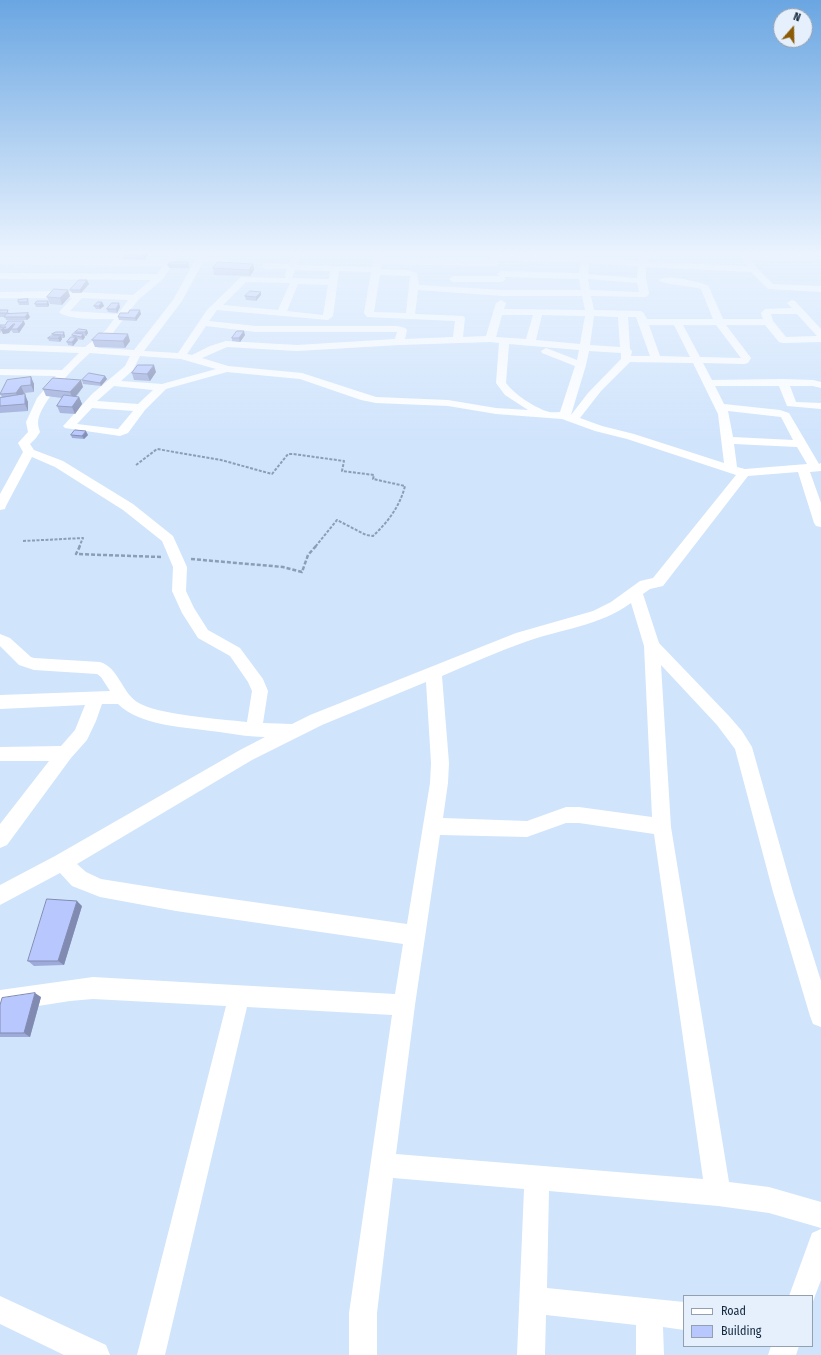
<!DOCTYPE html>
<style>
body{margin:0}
#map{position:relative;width:821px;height:1355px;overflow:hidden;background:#d0e4fc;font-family:"Fira Sans Condensed",sans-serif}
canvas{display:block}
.legend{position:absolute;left:683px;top:1295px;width:130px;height:52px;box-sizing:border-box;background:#e6f0fc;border:1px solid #92a0b0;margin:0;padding:5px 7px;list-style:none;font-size:12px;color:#13273d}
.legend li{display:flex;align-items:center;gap:8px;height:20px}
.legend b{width:20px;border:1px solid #92a0b0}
.north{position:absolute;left:773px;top:8px;width:40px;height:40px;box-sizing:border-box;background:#e6f0fc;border:1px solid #92a0b0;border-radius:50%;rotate:20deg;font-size:11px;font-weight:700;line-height:16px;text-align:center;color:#13273d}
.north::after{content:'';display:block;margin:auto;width:14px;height:18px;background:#8c5b05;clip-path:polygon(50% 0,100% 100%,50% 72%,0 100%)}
</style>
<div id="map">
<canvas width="821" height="1355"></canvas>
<ul class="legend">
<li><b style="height:5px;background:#fff"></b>Road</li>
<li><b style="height:11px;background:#b8c7fe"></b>Building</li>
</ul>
<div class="north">N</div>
</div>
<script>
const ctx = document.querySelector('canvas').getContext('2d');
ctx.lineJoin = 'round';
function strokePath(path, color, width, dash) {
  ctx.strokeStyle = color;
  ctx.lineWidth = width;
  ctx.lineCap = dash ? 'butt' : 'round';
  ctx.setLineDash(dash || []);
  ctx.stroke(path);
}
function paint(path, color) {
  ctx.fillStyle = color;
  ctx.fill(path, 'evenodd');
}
const pathFar1 = new Path2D(`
 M136,465l21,-16 64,11 51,14 16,-20h5l51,7 -2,10 32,4 -1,4 32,7c-5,20 -17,36 -32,50l-7,-1 -29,-15 -22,27
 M23,541l60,-3 -4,9`);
const path = new Path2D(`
 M80,546l-4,8 85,3
 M191,559l92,8 19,5 6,-17 8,-9`);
const street = new Path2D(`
 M172,253h8l-17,26 -25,21 -26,34 -15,14 37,2 39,-50 20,-36 8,-11h9l-3,4h15l13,8 15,2 1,2 -4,3 -14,-2 -13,-8h-17l-21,39 -38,50 34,2 29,-43 34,-33 45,1 -1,-2 2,-7h-21l-4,-3 4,-3 23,1 5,-11h8l-5,12 75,2 3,-14h8l-1,6 110,1 -3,-2 4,-3 92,2 54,4 4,-8h8l-3,9 99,4 -9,-13 76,2 4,3 -4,3 -63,-1 5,7 17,17 48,2v6l-53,-3 -17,-17 -105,-5v11l3,16 -3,3 -55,-1 3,14 46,1 3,1 4,7h66l-12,-30c-10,-3 -36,-4 -42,-9 7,-7 39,2 49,5l15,34h40l-2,-6 4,-4 27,-1 -5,-5 5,-3 3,1 26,28v13l-38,1 -4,-1 -14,-17h-39l25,33 -3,5 -4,1 -41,-1 9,17 71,-1 30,1 8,2v6l-8,-2h-23l6,16 25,1v6l-34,-3 -8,-20h-64l9,18 56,6 9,3 30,51 2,-1v8l-11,1 11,31v24l-5,-1 -2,-3 -16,-51 -50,4 -85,110 -13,3 -7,5 16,49 70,73 13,15 10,16 41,145 28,89v46l-8,-3 -3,-8 -37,-124 -38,-143 -18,-24 -56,-60 10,162 58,355 40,5 52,15v26l-52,-15 -51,-7 -169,-15 -2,97 137,14v28l-21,-3 1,28h-28v-30l-90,-10 -1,40h-28l7,-166 -131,-11 -16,135v42h-28v-42l43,-298 -145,-8 -82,348h-28l89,-349 -133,-7 -23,2 -70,11v-22l93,-13 302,17 8,-50 -227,-33 -76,-14 -28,-11 -12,-13 -60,32v-20l55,-29 185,-106 25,-13c-18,0 -36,-4 -54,-6 -29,-4 -72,-6 -93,-27h-16l-6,17 -9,19 -16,18 -64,87 -7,3v-24l49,-63h-49v-14l61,-1 14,-16 10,-25 -85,4v-14l110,-4 -9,-14 -4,-3 -63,-4 -15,-5 -19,-19v-12l10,4 21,19 3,1 66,4c19,6 21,29 37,40 20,13 84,17 110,20l5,-31 -4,-9 -18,-26 -32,-18 -16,-25 -10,-22 1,-24 -11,-26 -39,-31 -68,-43 -23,-10 -26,49 -1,3 -5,1v-16l23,-42 -5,-9 10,-11 -2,-10 11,-24 19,-22 -56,-1v-6l62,1 17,-17 -79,-3v-6l85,3 21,-17 8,-11c-13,0 -47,1 -55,-7l2,-2 11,-12h-72v-6l57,-1 76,4 18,-15 -151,-1v-6l157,1 6,-8 -163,-2v-6l167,2zM496,261l84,1 -1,11 -78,-2 -4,3 3,2h-47l-4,3 4,3h49l4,-3 -2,-2 75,2 2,11h-78l-84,-5 -2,-12 -9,-3 -27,-1 1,-5 113,2 4,-3zM589,263l49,3 -1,12 -49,-4zM295,270l35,1 -1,8 -37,-1zM339,271l32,1 -7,41 3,4 88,4 -2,16 -48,2 2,-9 -2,-2 -8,-2h-141l-47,-5 8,-11 111,10 5,-4zM380,275l30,1 -4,37 -32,-1zM588,279l49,4 2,9 -49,-2zM246,282l44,1 -12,27 -55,-5zM298,284l30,1 -5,30 -36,-4zM418,290l85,6h79l3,14 -81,-1 2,-6 -5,-3 -5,3 -10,33 -23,1 2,-19 -2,-2 -48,-2zM82,298l46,2 -10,14 -48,-3zM771,314h26l20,22 -31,1 -13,-16zM502,315h31l-7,24 -30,-2zM542,315l43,1 -5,28 -44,-4zM594,316l24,1 2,30 -30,-2zM628,317h8l14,39h-19l1,-5 -2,-2zM649,325h25l16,32 -30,-1zM683,325h33l25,33 -41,-1zM206,326l50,6h141l-2,7 -98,6 -71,-4 -16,5 -18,9 -5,-1zM490,342l9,1 -3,40 9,12 23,15 -32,-2 -48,-8 -72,-3 -74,-24 -74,-7 -26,-8 25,-11 70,4 102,-6zM509,344l70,6 -2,10 -31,-12 -5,3 1,2 33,13 -15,46c-4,0 -10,1 -14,-1 -12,-4 -32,-17 -40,-28zM589,351l32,2v6l-33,34 -17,22 15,-50zM90,353l40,3 -5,10 -33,28 -27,30 -2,2 2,2 55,8 8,-3 17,-23 21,-21 61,-17 73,7 61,21 15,3 72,3 48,8 66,5 33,12 32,8 109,36 -83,103 -13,3 -29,21 -18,9 -77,22 -206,82 -18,9 -29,-1 5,-32 -5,-12 -23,-31 -32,-18 -14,-22 -8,-17 1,-24 -14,-31 -40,-32 -70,-43 -29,-11 -4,-6 6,-6 4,-6c-1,-3 -2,-6 -2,-9 0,-19 38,-58 52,-70zM140,356l41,3 35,10 -54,15 -41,-3 12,-11zM630,362l63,1 25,51 6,49 -90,-29 -32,-8 -22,-8 21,-27zM114,386l39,4 -15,14 -41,-3zM92,408l41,3 -15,18 -41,-5zM728,411l53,6 12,23 -60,-3zM734,444l63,3 10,17 -62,5 -8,-2zM631,603l13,43 8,171 -73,-10h-13l-39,14 -84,-3 5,-35 1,-20 -7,-87c28,-12 55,-24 83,-34 36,-13 75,-16 106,-39zM426,682l5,81 -1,20 -23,141 -231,-33 -75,-12 -15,-7 -9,-8 175,-104 70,-35zM566,823h13l75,11 49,345 -307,-25 19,-149 25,-170 87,2z
 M821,1229v51l-9,24v-8h-23l23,-63z
 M0,1296l106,49 4,10h-46l-64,-31z
 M771,1346h28l-3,9h-28z`);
const wall = new Path2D(`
 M123,253h25v1l-3,6 -21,-1z
 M253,264l1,6 -4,6 -36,-1 -1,-7z
 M168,265h21v3h-20z
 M87,280l2,4 -8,9h-9l-2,-3z
 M261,295l-5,6 -10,-1 -1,-4z
 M70,296l-8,9 -12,-1 -3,-7z
 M28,299l1,4v2h-10l-1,-3z
 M48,301l1,4 -1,2h-12l-1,-3z
 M102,302l2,4 -4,3h-4l-2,-3z
 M120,307l-3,6 -9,-1 -1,-3z
 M0,310l10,3v1l20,3 -3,3h-21l-1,-3h-5z
 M141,314l-5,7 -17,-1 -1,-3z
 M8,321l17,3 -6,9h-6l-2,-3 -2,3 -6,1 -1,-4h-1l-1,4v-9h5z
 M87,330l1,3 -2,3h-2l1,1 -2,3 -6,-1 1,1 -5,6 -5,-1 -1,-3 6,-5 -1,-2 4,-2 -1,-1z
 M56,332l9,4 -1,2h-2v1l-2,3 -11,-1 -1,-3 5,-2 -1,-2z
 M245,335l-5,7 -8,-1v-3z
 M92,340l38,1 -5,7 -30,-1z
 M156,372l-6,9 -16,-1 -2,-7z
 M105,376l2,3 -6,7 -18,-2 -1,-4z
 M31,377l3,7v8l-10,1 -1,2 5,7v9l-28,2v-15l2,-1 -2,-3z
 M83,387l-7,10h3l3,7 -7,10 -15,-1 -3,-7 5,-8 -16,-2 -3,-7z
 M71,435h17l-4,4 -12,-1z
 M82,906l-18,59 -30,1 -6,-5z
 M41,997l-11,40h-30v-32z`);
const shadedWall = new Path2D(`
 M148,253v1l-3,6 -2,-6z
 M253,264l1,6 -4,6 -1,-6z
 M87,280l2,4 -8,9 -1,-3z
 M68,290l2,6 -8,9 -2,-7z
 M261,292v3l-5,6v-4z
 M48,301l1,4 -1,2 -1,-3z
 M102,302l2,4 -4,3 -1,-3z
 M119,303l1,4 -3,6 -1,-4z
 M140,310l1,4 -5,7 -1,-3z
 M28,313l2,4 -3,3 -2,-3z
 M24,321l1,3 -6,9 -2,-4z
 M13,324l1,3 -3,2v1l-2,3 -6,1 -2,-4z
 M87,330l1,3 -2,3 -1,-4z
 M244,331l1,4 -5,7 -1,-4z
 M64,332l1,4 -1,2 -1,-3z
 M83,334l2,3 -2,3 -2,-3z
 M128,334l2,7 -5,7 -2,-7z
 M61,336l1,3 -2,3 -2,-4z
 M76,337l2,3 -5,6 -1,-4z
 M154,365l2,7 -6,9 -3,-7z
 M105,376l2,3 -6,7 -1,-3z
 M31,377l3,7v8l-3,-7z
 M81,380l2,7 -10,12 -3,-7z
 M21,386l3,7 -5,8 -3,-8z
 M25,394l3,8v9l-3,-7z
 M79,397l3,7 -7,10 -3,-7z
 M86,431l2,4 -4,4 -2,-3z
 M77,901l5,5 -18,59 -6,-4z
 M35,993l6,4 -11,40 -6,-4z`);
const building = new Path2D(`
 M170,262h18v3h-20z
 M218,262l35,2 -4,6 -36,-2z
 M79,280h8l-7,10h-10z
 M54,289l14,1 -8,8 -13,-1z
 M250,291l11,1 -5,5 -11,-1z
 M28,299l-1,3h-9v-2z
 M37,301h11l-1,3h-12z
 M98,302h4l-3,4h-5z
 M112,303h7l-3,6h-9z
 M0,310h8l-1,3h-7z
 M130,310h10l-5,8 -17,-1 2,-4h8z
 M28,313l-3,4h-21l2,-3z
 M8,321h16l-7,8h-6l4,-5h-2l-5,5 -7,1 5,-3h-6v-2h5z
 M79,329l8,1 -2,2h-10z
 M237,331h7l-5,7h-7z
 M56,332h8l-1,3 -11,-1z
 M74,333l9,1 -2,3 -9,-2z
 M99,333l29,1 -5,7 -31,-1z
 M51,336h10l-3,2h-10z
 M71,337h5l-4,5h-5z
 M138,365h16l-7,9 -15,-1z
 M89,373l16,3 -5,7 -18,-3z
 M31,377v8l-10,1 -5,7 -16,1 7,-14z
 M53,378l28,2 -11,12 -27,-3z
 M25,394v10l-25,2v-8z
 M64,395l15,2 -7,10 -15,-1z
 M75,430l11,1 -4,5 -11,-1z
 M47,899l30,2 -19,60h-30z
 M35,993l-11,40h-24v-28l2,-7z`);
strokePath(pathFar1, '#8a9eb6', 2, [3, 1.5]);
strokePath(path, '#8a9eb6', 2.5, [4, 2]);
paint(street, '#fff');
paint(wall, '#9eabda');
paint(shadedWall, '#818bb2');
paint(building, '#b8c7fe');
strokePath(building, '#818bb2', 1);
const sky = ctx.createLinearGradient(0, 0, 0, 443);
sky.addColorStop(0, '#6aa6e2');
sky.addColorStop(0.57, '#eaf3fe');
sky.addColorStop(1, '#eaf3fe00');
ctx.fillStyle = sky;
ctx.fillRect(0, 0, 821, 443);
</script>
